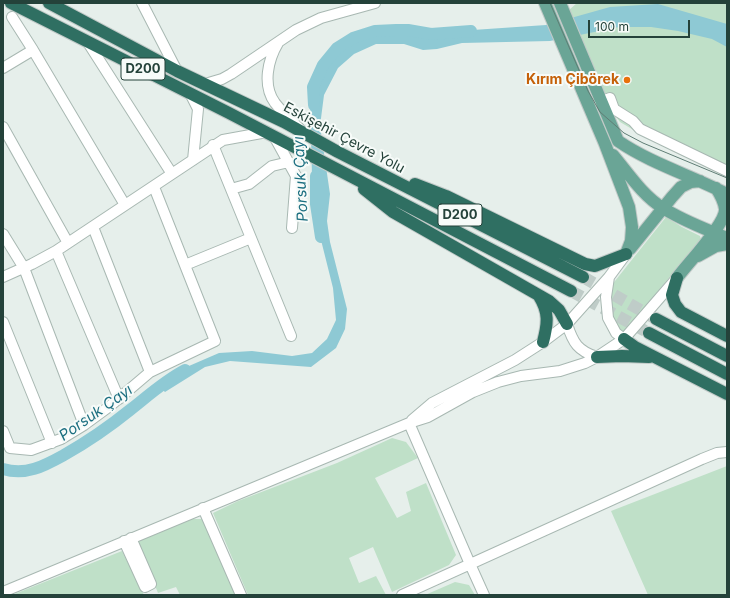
<!DOCTYPE html>
<meta charset="utf-8">
<style>
body{margin:0}
#map{position:relative;width:730px;height:598px;overflow:hidden;background:#e6efeb;font-family:Inter,sans-serif}
canvas{display:block}
.frame{position:absolute;inset:0;border:4px solid #24423a;pointer-events:none}
.scale{position:absolute;left:588px;top:20px;width:102px;height:18px;box-sizing:border-box;border:2px solid #24423a;border-top:0;padding-left:5px;font-size:12px;line-height:14px;white-space:nowrap;color:#24423a;-webkit-text-stroke:3px #f7fbf9;paint-order:stroke}
</style>
<div id="map">
<canvas width="730" height="598"></canvas>
<div class="frame"></div>
<div class="scale">100 m</div>
</div>
<script>
const ctx = document.querySelector('canvas').getContext('2d');
ctx.lineJoin = 'round';
function paint(path, color) {
  ctx.fillStyle = color;
  ctx.fill(path, 'evenodd');
}
function strokePath(path, color, width, dash) {
  ctx.strokeStyle = color;
  ctx.lineWidth = width;
  ctx.lineCap = dash ? 'butt' : 'round';
  ctx.setLineDash(dash || []);
  ctx.stroke(path);
}
function drawText(font, color, halo, rows, align = 'center') {
  ctx.font = font + ' Inter,sans-serif';
  ctx.lineWidth = 4;
  ctx.setLineDash([]);
  ctx.textBaseline = 'middle';
  ctx.strokeStyle = halo;
  ctx.fillStyle = color;
  for (const [text, x, y, turn = 0] of rows) {
    ctx.save();
    ctx.translate(x, y);
    ctx.rotate((+turn || 0) * Math.PI / 180);
    ctx.textAlign = isNaN(turn) ? turn : align;
    if (halo) ctx.strokeText(text, 0, 0);
    ctx.fillText(text, 0, 0);
    ctx.restore();
  }
}
const green = new Path2D(`
 M577,3h150v167l-90,-38 -17,-10 -11,-14 -40,-98z
 M666,217l16,10 18,9 1,3 -76,92 -7,-1 -5,-10 -3,-17 1,-17z
 M392,438l14,4 12,16 -43,20 22,40 14,-7 -5,-19 20,-9 30,72 -7,10 -57,27 -19,-45 -24,11 10,25 17,-7 10,19h-138l-35,-82 25,-12 99,-38z
 M727,466v129h-79l-37,-84z
 M192,519h10l34,76h-56l-4,-8 -18,6 -21,-51z
 M122,551l22,44h-132z
 M455,582l14,3 6,10h-50z`);
const water = new Path2D(`
 M658,4l69,20v23l-15,-8 -34,-8 -27,-4h-32l-69,14 -88,2 -25,6 -14,1 -19,-6h-28l-22,10 -16,14 -14,27 -4,31 10,68 -3,27 3,21 17,67 -2,20 -9,19 -25,19 -81,-6 -25,6 -40,25 -5,-5 22,-18 37,-16 33,-2 40,5 20,-3 15,-14 9,-19 -3,-32 -15,-60 1,-22 -7,-30 -2,-76 8,-23 19,-25 13,-12 53,-12 31,11 24,-8 88,-6 64,-18z`);
const river = new Path2D(`
 M314,105l-1,-18 10,-22 14,-17 16,-10 22,-7 21,-1h12l23,4 40,-3
 M316,176v28l5,33
 M3,469c23,7 41,-3 61,-14 23,-13 45,-28 66,-45 18,-14 34,-29 55,-40`);
const highwayTunnel = new Path2D(`
 M583,277l73,42
 M571,291l78,42`);
const minor = new Path2D(`
 M142,3l35,68
 M12,17l21,33 92,155
 M87,41l85,133
 M278,43c-10,17 -16,42 -3,60 7,9 16,17 24,25
 M3,68l30,-18
 M205,84l17,-5 9,-5 65,-44 25,-12 54,-15
 M190,93l8,16 -5,51
 M600,102l10,-4 4,11 19,12 7,8 87,42
 M3,127l65,116
 M274,136l22,40 -4,52
 M213,145l78,191
 M231,189l18,-5 23,-18 17,-4
 M3,234l21,34 60,157
 M56,251l63,148
 M626,254l-17,23 -3,20 2,21 8,15 8,6 52,-60
 M185,265l66,-27
 M3,277l29,-13 24,-13 167,-111 44,-8
 M3,322l49,121
 M567,324c6,19 11,27 30,33l27,-18
 M150,372l65,-31 -61,-154
 M412,420l20,-17 83,-43 28,-18 24,-18 42,-47
 M409,423l61,141 14,31
 M3,431l7,17 21,2 30,-11 23,-14 26,-19 40,-34 -57,-145
 M203,508l38,87
 M124,541l21,46 6,-3 -20,-46
 M3,592l406,-169 19,-6 45,-25 25,-10 23,-6 39,-5 25,-8 12,-6
 M402,595l300,-136 15,-6 10,-1`);
const major = new Path2D(`
 M545,3l60,141 24,63 3,20 -1,14 -5,13
 M560,3l58,138c34,23 72,34 109,53
 M613,155c15,18 30,41 50,53 20,13 43,21 64,30
 M630,249l42,-52 9,-10 10,-5 9,-1
 M698,256l18,-10 11,-2
 M677,278c10,-14 49,-54 48,-69 -1,-8 -5,-15 -9,-21`);
const highway = new Path2D(`
 M11,3l218,110 342,178
 M49,3l128,68 107,51 54,30 245,125
 M415,184l31,12 139,68 10,2 31,-12
 M364,189l29,23 156,89 10,9 8,14
 M677,278l-5,17 3,9 6,8 46,24
 M539,296c10,16 9,27 4,46
 M656,319l71,37
 M649,333l78,41
 M624,339l11,8 92,47
 M597,357l25,-1 27,1`);
const tram = new Path2D(`
 M550,3l38,88 12,21 24,21 19,10 84,35`);
const markers = [
 [627,80,4,"#e8710a"]
];
const shields = [
 [143,69,44],
 [460,215,44]
];
const shieldNames = [
 ["D200",143,69],
 ["D200",460,215]
];
const foodNames = [
 ["Kırım Çibörek",619,80]
];
const streetNames = [
 ["Eskişehir Çevre Yolu",344,138,28]
];
const waterNames = [
 ["Porsuk Çayı",301,179,-93],
 ["Porsuk Çayı",96,413,-35]
];
paint(green, '#bfe0c8');
paint(water, '#8ec9d4');
strokePath(river, '#8ec9d4', 12);
strokePath(highwayTunnel, '#bfccc8', 12, [12, 6]);
strokePath(minor, '#a8b8b2', 12);
strokePath(major, '#c2cac8', 14);
strokePath(highway, '#c2cac8', 14);
strokePath(minor, '#fff', 10);
strokePath(major, '#6aa596', 12);
strokePath(highway, '#2f6f62', 12);
strokePath(tram, '#5f7d75', 1);
for (const [x, y, r, color] of markers) {
  const dot = new Path2D();
  dot.arc(x, y, r, 0, 2 * Math.PI);
  ctx.fillStyle = color;
  ctx.fill(dot);
  strokePath(dot, '#f7fbf9', 1.5);
}
for (const [x, y, w] of shields) {
  const box = new Path2D();
  box.roundRect(x - w / 2, y - 11, w, 22, 3);
  ctx.fillStyle = '#f7fbf9';
  ctx.fill(box);
  strokePath(box, '#24423a', 1);
}
drawText('bold 13px', '#24423a', null, shieldNames);
drawText('bold 14px', '#c56008', '#f7fbf9', foodNames, 'right');
drawText('14px', '#24423a', '#f7fbf9', streetNames);
drawText('italic 15px', '#1c6f80', '#f7fbf9', waterNames);
</script>
